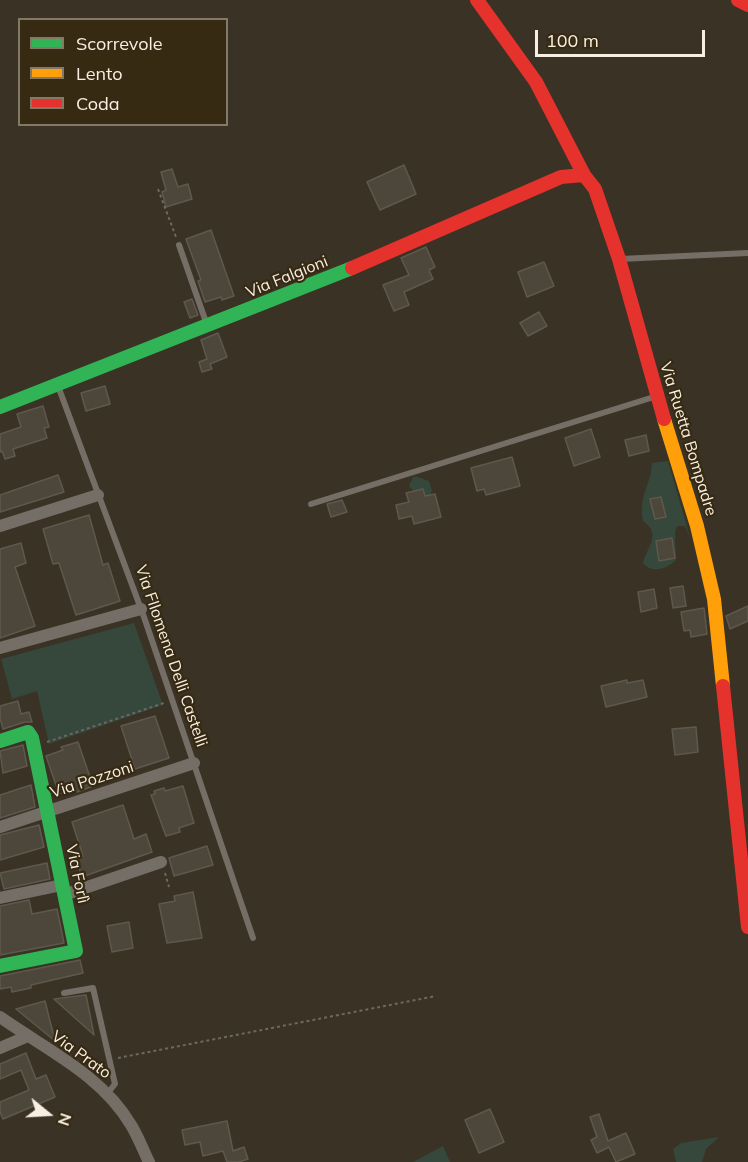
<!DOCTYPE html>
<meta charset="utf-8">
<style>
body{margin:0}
#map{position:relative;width:748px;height:1162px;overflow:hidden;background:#3a3225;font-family:Mulish,sans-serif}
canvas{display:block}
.legend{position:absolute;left:18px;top:18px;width:210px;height:108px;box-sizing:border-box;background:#372a13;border:2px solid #847966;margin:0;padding:8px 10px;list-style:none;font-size:18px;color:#f8efe2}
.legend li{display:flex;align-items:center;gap:12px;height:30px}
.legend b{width:30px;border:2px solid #847966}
.north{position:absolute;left:18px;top:1084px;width:60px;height:60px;-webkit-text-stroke:4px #372a13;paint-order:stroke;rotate:108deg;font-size:16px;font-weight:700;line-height:24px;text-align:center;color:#f8efe2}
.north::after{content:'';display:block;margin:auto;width:21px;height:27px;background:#f8efe2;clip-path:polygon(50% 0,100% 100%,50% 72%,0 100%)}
.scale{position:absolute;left:535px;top:30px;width:170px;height:27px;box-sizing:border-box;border:3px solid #f8efe2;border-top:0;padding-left:8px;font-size:18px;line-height:21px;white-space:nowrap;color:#f8efe2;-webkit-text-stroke:4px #372a13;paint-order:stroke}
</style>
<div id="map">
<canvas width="748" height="1162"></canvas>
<ul class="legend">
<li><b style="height:8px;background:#30b455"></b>Scorrevole</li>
<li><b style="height:8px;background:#ff9f0a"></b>Lento</li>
<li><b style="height:8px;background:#e5322d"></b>Coda</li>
</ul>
<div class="north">N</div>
<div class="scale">100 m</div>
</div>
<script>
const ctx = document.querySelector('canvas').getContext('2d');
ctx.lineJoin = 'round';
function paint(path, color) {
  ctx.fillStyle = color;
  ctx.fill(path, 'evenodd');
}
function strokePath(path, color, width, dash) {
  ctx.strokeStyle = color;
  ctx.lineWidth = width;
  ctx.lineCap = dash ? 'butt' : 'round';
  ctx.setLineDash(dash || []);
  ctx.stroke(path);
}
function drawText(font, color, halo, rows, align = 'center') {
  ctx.font = font + ' Mulish,sans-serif';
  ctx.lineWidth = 4.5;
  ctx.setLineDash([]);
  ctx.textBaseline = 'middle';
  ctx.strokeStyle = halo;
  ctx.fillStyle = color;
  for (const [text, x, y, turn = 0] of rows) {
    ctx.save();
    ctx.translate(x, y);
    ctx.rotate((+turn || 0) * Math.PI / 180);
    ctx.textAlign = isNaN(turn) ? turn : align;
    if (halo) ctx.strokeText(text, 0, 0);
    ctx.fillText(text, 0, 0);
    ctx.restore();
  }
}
const green = new Path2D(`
 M668,461l22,76 -5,-11h-8l-2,6 1,28c-9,9 -24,14 -33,3 4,-16 19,-29 0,-42 -5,-26 8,-35 9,-58z
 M413,477h5l11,4 3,10 -4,8 -13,-6 -6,-7z
 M134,623l29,82 -114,39 -12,-53 -25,8 -11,-40z
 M719,1137l-13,12 -4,13h-26l-3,-13 8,-6z
 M443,1146l7,16h-37z`);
const building = new Path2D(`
 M404,165l12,29 -36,16 -13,-28z
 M172,169l6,18 10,-3 4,15 -26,8 -4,-15 4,-2 -5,-18z
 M211,230l23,66 -12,4 -1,-3 -16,5 -7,-21 3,-1 -15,-41z
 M426,247l9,20 -6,3 4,9 -29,13 5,13 -15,6 -11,-26 26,-10 -8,-17z
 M544,262l10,24 -27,11 -9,-25z
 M192,299l6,16 -8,3 -6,-16z
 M539,312l8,14 -19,10 -8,-13z
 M218,333l9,24 -17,7 2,5 -10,3 -3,-10 8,-3 -6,-19z
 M105,386l5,18 -24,7 -5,-18z
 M43,406l6,21 -5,1 3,10 -34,11 2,7 -10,3 -3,-8 -2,1v-18l21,-7 -4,-13z
 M591,429l9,28 -26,9 -9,-28z
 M646,435l3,16 -20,5 -4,-16z
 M512,457l8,29 -34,9 -2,-6 -7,2 -6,-23z
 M58,475l6,17 -64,20v-17z
 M423,489l2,7 10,-2 6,23 -27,7 -2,-8 -13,3 -3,-14 13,-3 -3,-9z
 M661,497l5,20 -11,2 -5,-20z
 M342,500l5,12 -16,5 -4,-13z
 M89,515l14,50 5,-2 12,38 -44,14 -17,-52 -6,1 -10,-35z
 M672,538l3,20 -16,3 -3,-20z
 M21,543l5,20 -11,4 20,59 -35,12v-89z
 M683,586l3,20 -13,2 -3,-20z
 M654,589l3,19 -16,4 -3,-20z
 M748,606v15l-18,8 -4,-13z
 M704,608l3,26 -16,3 -1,-7 -6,1 -3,-19z
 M627,680v3l16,-3 4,17 -41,10 -5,-21z
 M18,701l3,13 8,-2 3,10h-7l-22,7 -3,-11v-12z
 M155,716l14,42 -34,11 -14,-43z
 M696,727l2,25 -23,3 -3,-26z
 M78,742l15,44 -16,6 -1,-3 -17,5 -13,-38 17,-6 -2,-3z
 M23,745l4,21 -24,7 -3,-22z
 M31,785l4,22 -35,11v-23z
 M183,786l11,37 -15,5 1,4 -14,4 -15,-41 4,-1 -1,-3 10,-3 1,3z
 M123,805l11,34 12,-5 6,18 -70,25 -6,-19 7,-2 -11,-34z
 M39,825l5,22 -44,13v-25z
 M207,846l6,19 -39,11 -5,-18z
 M47,863l3,16 -46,10 -4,-16z
 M193,892l9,46 -35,5 -8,-39 16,-3 -1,-5z
 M29,900l3,14 25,-5 7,34 -64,12v-49z
 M129,922l4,26 -21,4 -5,-26z
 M80,960l3,13 -52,12v3l-19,4 -1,-5 -11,2v-13z
 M86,995l8,40 -40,-36z
 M45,1001l10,40 -39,-32z
 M26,1053l10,26 10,-4 9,22 -52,22 -3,-7v-10l29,-12 -8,-20 -21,9v-15z
 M490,1109l14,33 -25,11 -14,-33z
 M599,1114l9,27 18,-8 9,21 -19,8 -7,-15 -12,6 -6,-13 6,-3 -7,-20z
 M227,1121l6,30 11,-4 4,12 -9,3h-12l-4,-11 -20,5 -3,-14 -15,3 -3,-15z`);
const path = new Path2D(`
 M158,189l18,48
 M47,742l117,-39
 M165,873l4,14
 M118,1058l318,-62`);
const lane = new Path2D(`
 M179,245l28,80
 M620,259l128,-6
 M58,386l86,231 109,321
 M311,504l346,-108
 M64,993l29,-5 22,96 -8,10`);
const street = new Path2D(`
 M0,526l98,-31
 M0,648l141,-39
 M0,827l194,-64
 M64,895l97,-33
 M0,898l62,-13
 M0,1017c45,32 102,58 131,108 7,11 12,25 18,37
 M0,1048l28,-12`);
const fast = new Path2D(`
 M0,407l352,-139
 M0,741l28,-9 4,6 44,213 -76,15`);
const slow = new Path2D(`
 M664,419l33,107 17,73 9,87`);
const jam = new Path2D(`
 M477,0l59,82 48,93 11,14 24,70 45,160
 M738,0l10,5
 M352,268l209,-91 23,-2
 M723,686l25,241`);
const streetNames = [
 ["Via Falgioni",287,277,-22],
 ["Via Ruetta Bompadre",688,439,73],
 ["Via FIlomena Delli Castelli",171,656,71],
 ["Via Pozzoni",92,780,-18],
 ["Via Forlì",77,874,78],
 ["Via Prato",81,1055,36]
];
paint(green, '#35483b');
paint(building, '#4d463a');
strokePath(building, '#5f584d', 1.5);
strokePath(path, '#6d6861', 2, [3, 3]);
strokePath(lane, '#746e67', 6);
strokePath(street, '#746e67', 12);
strokePath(fast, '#30b455', 14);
strokePath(slow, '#ff9f0a', 14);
strokePath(jam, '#e5322d', 14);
drawText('16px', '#f8efe2', '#372a13', streetNames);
</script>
